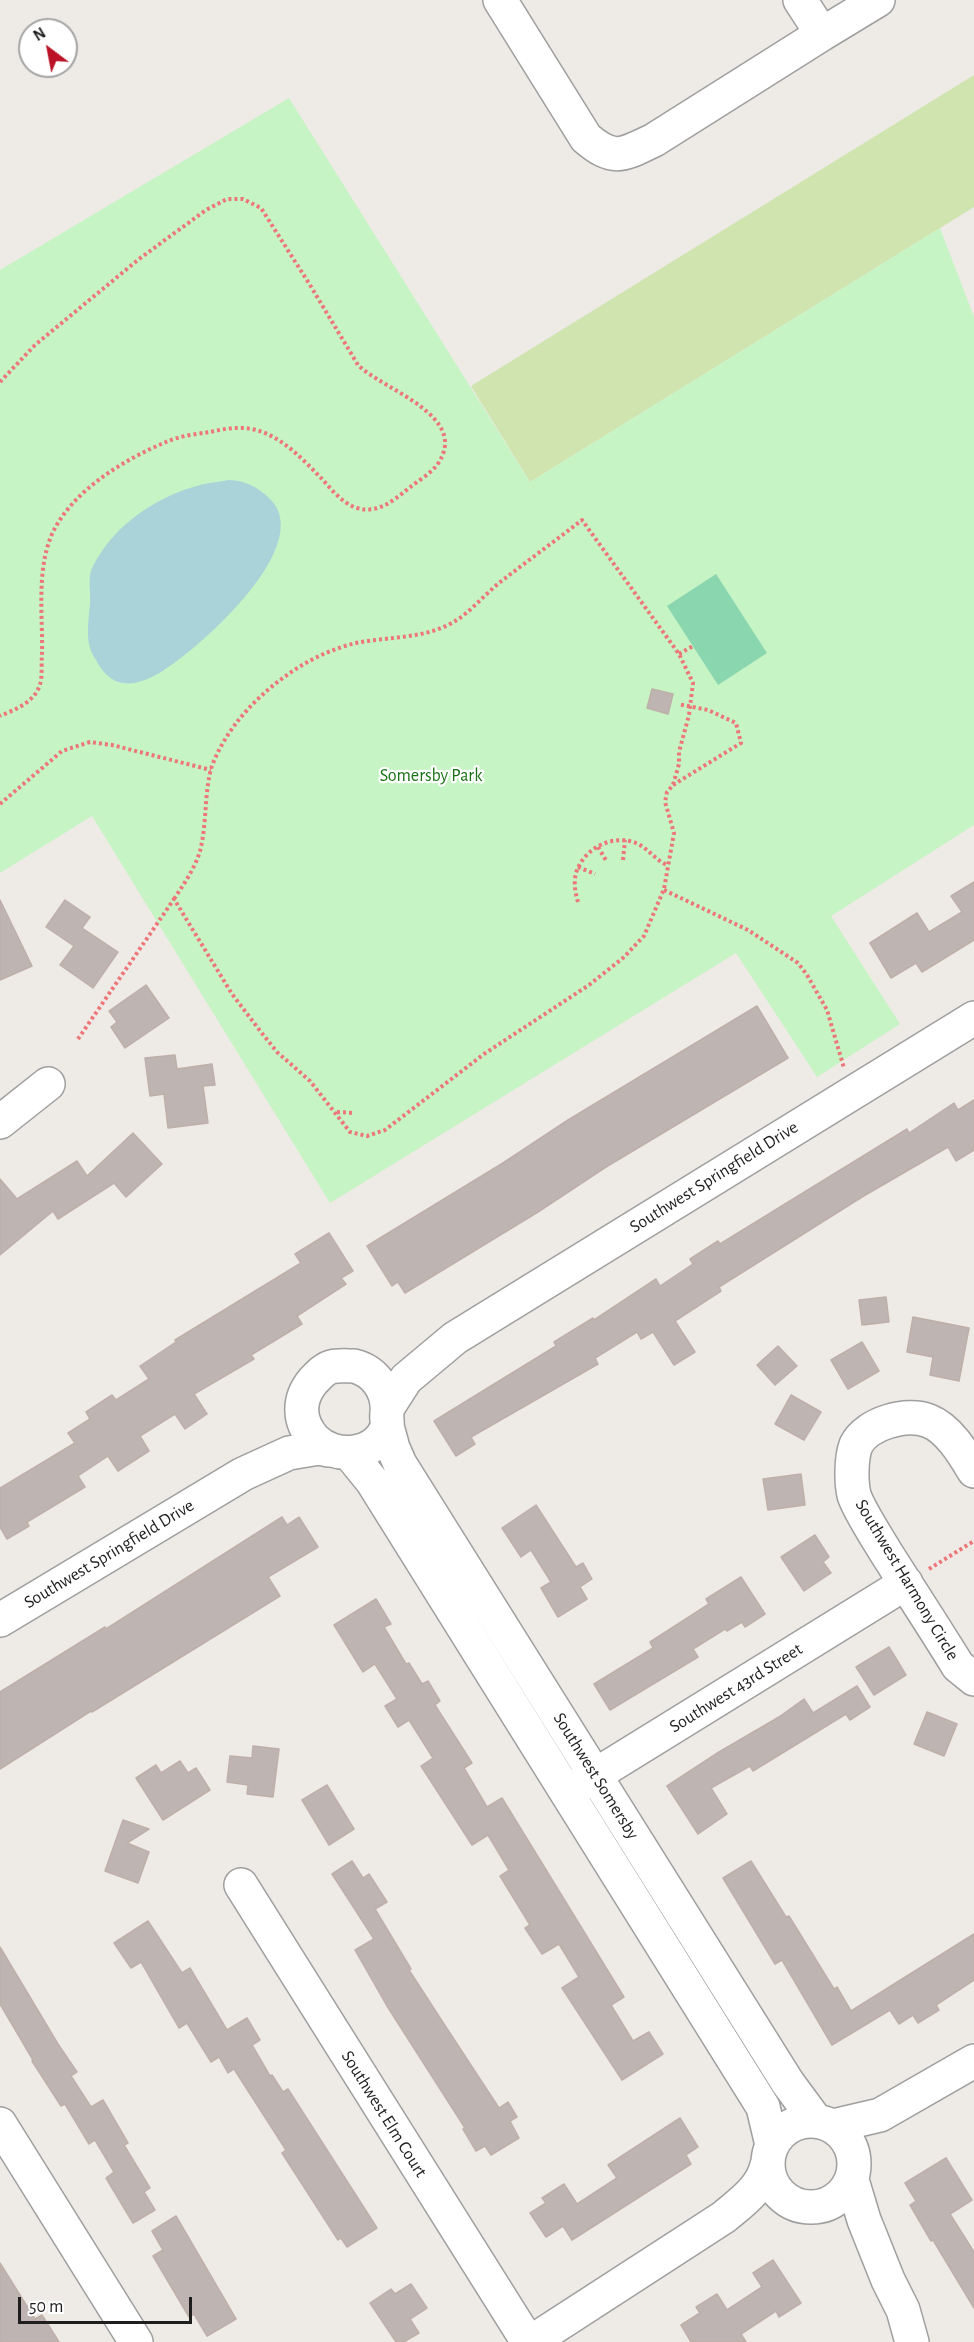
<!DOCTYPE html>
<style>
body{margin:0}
#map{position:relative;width:974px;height:2342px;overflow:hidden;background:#eeeae5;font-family:"Alegreya Sans",sans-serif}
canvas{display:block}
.north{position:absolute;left:18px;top:18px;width:60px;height:60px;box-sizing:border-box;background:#fff;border:2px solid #a5a5a5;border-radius:50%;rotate:328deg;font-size:16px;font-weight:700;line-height:24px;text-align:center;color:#1e1e1e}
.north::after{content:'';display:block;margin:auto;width:21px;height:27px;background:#ba1226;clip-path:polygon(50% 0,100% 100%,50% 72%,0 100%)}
.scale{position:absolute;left:18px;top:2297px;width:174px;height:27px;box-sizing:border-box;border:3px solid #1e1e1e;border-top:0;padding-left:8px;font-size:18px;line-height:21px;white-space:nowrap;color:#1e1e1e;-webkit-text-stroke:4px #fff;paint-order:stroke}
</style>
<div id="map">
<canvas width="974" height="2342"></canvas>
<div class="north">N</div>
<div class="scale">50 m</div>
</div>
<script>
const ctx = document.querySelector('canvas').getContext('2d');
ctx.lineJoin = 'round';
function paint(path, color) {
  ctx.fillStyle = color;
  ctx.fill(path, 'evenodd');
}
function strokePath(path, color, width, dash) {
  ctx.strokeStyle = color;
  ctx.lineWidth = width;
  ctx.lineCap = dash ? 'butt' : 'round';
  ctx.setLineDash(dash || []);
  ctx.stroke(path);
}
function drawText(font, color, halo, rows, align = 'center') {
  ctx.font = font + ' "Alegreya Sans",sans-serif';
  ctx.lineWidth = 4.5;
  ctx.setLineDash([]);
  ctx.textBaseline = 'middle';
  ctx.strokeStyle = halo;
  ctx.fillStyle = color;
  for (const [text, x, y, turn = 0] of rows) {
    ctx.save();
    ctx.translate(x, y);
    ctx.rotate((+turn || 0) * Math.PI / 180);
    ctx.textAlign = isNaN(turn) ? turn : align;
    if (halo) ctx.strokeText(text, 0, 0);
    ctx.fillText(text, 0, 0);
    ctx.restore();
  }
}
const grass = new Path2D(`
 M974,75v132l-444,275 -59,-96z`);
const park = new Path2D(`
 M289,98l241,384 410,-254 34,89v508l-143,91 69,108 -83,53 -81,-124 -406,250 -238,-387 -92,57v-603z`);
const pitch = new Path2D(`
 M716,574l51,79 -49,32 -51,-79z`);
const water = new Path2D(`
 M229,480c17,1 27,6 40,18 49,45 -68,149 -105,172 -26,17 -52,22 -68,-10 -2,-3 -5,-8 -6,-12 -4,-13 -1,-31 0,-45 1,-9 -2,-23 1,-32 4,-11 14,-25 22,-34 19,-22 52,-42 80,-50 12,-4 24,-5 36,-7z`);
const building = new Path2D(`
 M652,689l21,5 -5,20 -21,-6z
 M974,882v58l-52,32 -6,-9 -25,15 -21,-35 47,-30 12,19 33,-20 -11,-16z
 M0,900l32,66 -32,14z
 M65,900l25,17 -8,11 36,24 -25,36 -33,-23 14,-19 -28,-19z
 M146,985l23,33 -44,30 -14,-21 6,-5 -8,-11z
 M757,1006l31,52 -182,109 -68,45 -133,81 -7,-11 -6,4 -25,-40 136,-83 65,-43z
 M175,1055l2,14 35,-5 3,21 -12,1 5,37 -40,5 -4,-34 -14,2 -5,-38z
 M974,1100v50l-18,11 -8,-14 -86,50 -143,90 2,4 -46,30 20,31 -21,13 -21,-33 -12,7 -4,-7 -42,26 3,6 -127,73 4,7 -19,12 -22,-35 122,-75 -2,-4 39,-24 1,2 62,-41 4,7 33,-22 -3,-5 28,-18 2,3 187,-115 2,4 45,-30 4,7z
 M133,1133l29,31 -36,33 -12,-14 -56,36 -5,-8 -53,44v-76l17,20 60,-38 10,15z
 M329,1233l24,38 -12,7 5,6 -49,32 5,8 -51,31 3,4 -60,35 13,20 -22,15 -10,-15 -35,22 9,15 -31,20 -10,-15 -30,20 7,11 -58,35 2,4 -22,13 -7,-12v-39l75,-45 -7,-10 22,-14 -4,-7 26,-17 4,5 33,-21 -9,-13 36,-24 -1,-2 126,-77 -6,-9z
 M886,1297l3,25 -27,3 -3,-25z
 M913,1317l56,11 -10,53 -29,-6 3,-18 -26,-5z
 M862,1342l17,29 -31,18 -17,-29z
 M778,1346l19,20 -22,19 -18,-20z
 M791,1395l30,17 -17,28 -29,-16z
 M801,1474l4,31 -37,5 -5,-31z
 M536,1505l40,62 7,-4 9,16 -12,8 7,12 -29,18 -17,-29 10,-6 -20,-32 -10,7 -19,-29z
 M282,1517l5,8 12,-8 19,30 -50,30 12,19 -188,116 -1,-1 -91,58v-77l105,-65 1,2z
 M815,1535l14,22 -6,5 8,11 -27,18 -23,-34z
 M741,1577l24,37 -20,13 -3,-5 -15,9 -2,-2 -32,20 5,8 -88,53 -16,-26 59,-36 -3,-6 59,-38 -3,-5z
 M376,1599l15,25 -7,3 22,37 3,-1 13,21 6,-3 12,20 -5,4 37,58 -8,5 23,39 15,-9 122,199 -13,8 22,36 16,-9 14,22 -41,26 -60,-92 17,-11 -20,-33 -17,10 -17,-26 5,-3 -30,-49 9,-6 -21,-35 -16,10 -51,-79 12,-8 -24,-38 -11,7 -13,-21 12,-7 -22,-35 -12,8 -29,-47z
 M889,1647l17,28 -32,20 -18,-28z
 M857,1686l13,21 -20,13 -4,-6 -93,57 -3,-5 -39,22 16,26 -29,20 -31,-48 52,-34 60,-35 25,-18 9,14z
 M927,1712l30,12 -13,32 -30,-12z
 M253,1746l26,3 -6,48 -26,-3 1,-9 -21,-3 3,-26 22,2z
 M180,1761l8,12 8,-5 14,22 -47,30 -27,-42 20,-13 5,8z
 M327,1785l27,44 -25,16 -27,-45z
 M123,1820l26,9 -22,14 22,9 -11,31 -33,-12z
 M352,1861l11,17 6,-4 18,28 -12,7 36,60 -2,1 35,54 55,84 9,-6 9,15 -7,4 9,17 -28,17 -6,-9 -9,5 -13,-22 2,-1 -78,-122 -32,-56 19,-11 -42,-65z
 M751,1861l35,56 3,-1 45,73 3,-2 14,24 123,-77v46l-38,25 3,5 -21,13 -5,-8 -14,9 -9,-14 -58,35 -50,-85 -7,4 -52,-86z
 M148,1921l34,52 8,-5 37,62 20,-12 13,22 -8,5 18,31 2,-1 11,17 5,-3 89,139 -30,19 -6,-9 -3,2 -56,-87 4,-3 -52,-81 -6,4 -9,-16 -8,5 -24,-39 -8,5 -38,-66 -10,6 -17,-25z
 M0,1947l58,97 19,28 -6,4 20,31 12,-7 25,43 -4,2 26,43 -6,4 11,18 -22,13 -27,-45 8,-6 -19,-32 -6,4 -24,-40 -4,2 -29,-45 1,-1 -33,-56z
 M680,2118l18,29 -12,8 5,9 -119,76 -9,-14 -17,11 -16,-24 16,-10 -4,-5 22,-14 13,20 40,-26 -9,-13z
 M946,2158l26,42 -22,14 24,38v56l-41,-68 -2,1 -21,-36 6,-4 -11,-18z
 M176,2216l60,103 -29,17 -13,-22 -5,3 -36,-61 10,-6 -11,-19z
 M773,2260l28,43 -22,14 -3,-6 -35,23 5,8h-55l-10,-17 19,-12 -4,-6 21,-13 10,16 35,-23 -9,-14z
 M0,2263l35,56 7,-4 17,27h-59z
 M411,2284l16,24 -17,11 9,14 -15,9h-8l-26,-39 21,-14 4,5z`);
const path = new Path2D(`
 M0,382l35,-37 104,-86 67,-49 21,-11h16l18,9 49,77 48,80c25,25 114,51 79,100 -7,9 -19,16 -28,23 -16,13 -31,26 -52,20 -16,-5 -26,-20 -37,-31 -22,-23 -49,-51 -83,-49 -9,0 -18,2 -27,4 -14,2 -31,4 -44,10 -43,18 -94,49 -114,92 -16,37 -9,83 -10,121 -1,10 1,23 -3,32 -6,16 -25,23 -39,29
 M679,654l14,-8
 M673,785l68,-42 -5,-20 -28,-13 -30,-6
 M0,804l62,-53 28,-9 22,3 99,25
 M598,847l9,15
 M623,860l2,-20
 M578,867l17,7
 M664,890l84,40 50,33 9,12 20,35 17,58
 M578,902c-3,-10 -5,-22 -1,-32 9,-23 37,-36 59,-27 12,5 19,17 31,22
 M78,1039l96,-140 58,95 29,38 16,20 33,29 40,51 17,4 18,-6 99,-76 105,-69 34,-27 21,-22 20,-47 10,-56 -9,-31 2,-10 6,-7 6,-21v-12l10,-37 4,-32 -14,-29 -97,-134c-27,21 -56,42 -83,63 -17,14 -30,31 -49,41 -27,14 -59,13 -89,18 -47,9 -94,42 -124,80 -10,13 -21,31 -26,47 -7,27 -4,55 -11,82 -5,17 -16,33 -26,48
 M337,1112l17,1
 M929,1569l45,-28`);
const minor = new Path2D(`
 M500,0l86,138c28,24 37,17 68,2l168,-106
 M800,0l22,34 56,-34
 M0,1122l48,-38
 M354,1366c21,5 35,25 33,47 -1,4 1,10 0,14 -11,30 -53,33 -73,12 -16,-18 -16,-40 -1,-58 5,-5 11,-12 18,-14 7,-2 16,-1 23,-1z
 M388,1407l18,-28 49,-41 519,-320
 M387,1426l6,22 7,16 388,619 28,38
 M350,1454l22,27 391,626 9,38
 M974,1471c-11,-18 -25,-42 -45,-50 -22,-9 -62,2 -73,24 -5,13 -5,37 -2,50 5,15 22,41 31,56 24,38 49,76 73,115l16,13
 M0,1620l243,-146 46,-21 30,-5 10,2
 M576,1787l330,-204
 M241,1885l287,457
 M768 2164a43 43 0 1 1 86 0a43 43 0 1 1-86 0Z
 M0,2124l136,218
 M833,2126l47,-11 94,-54
 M852,2180l12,40 24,60 15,30 9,32
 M531,2342l193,-125c18,-15 38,-29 43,-52`);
const parkNames = [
 ["Somersby Park",431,776]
];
const streetNames = [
 ["Southwest Springfield Drive",714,1177,-32],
 ["Southwest Springfield Drive",109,1554,-31],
 ["Southwest Harmony Circle",907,1580,59],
 ["Southwest 43rd Street",736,1688,-32],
 ["Southwest Somersby",596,1776,58],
 ["Southwest Elm Court",384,2114,58]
];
paint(grass, '#cfe4af');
paint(park, '#c7f4c5');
paint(pitch, '#89d6af');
paint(water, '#a9d3d8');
paint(building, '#beb5b2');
strokePath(building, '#beafa8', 1.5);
strokePath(minor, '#9f9f9f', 36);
strokePath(path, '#ed7679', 4, [3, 3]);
strokePath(minor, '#fff', 33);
drawText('18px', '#197215', '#fff', parkNames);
drawText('18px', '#1e1e1e', '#fff', streetNames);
</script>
